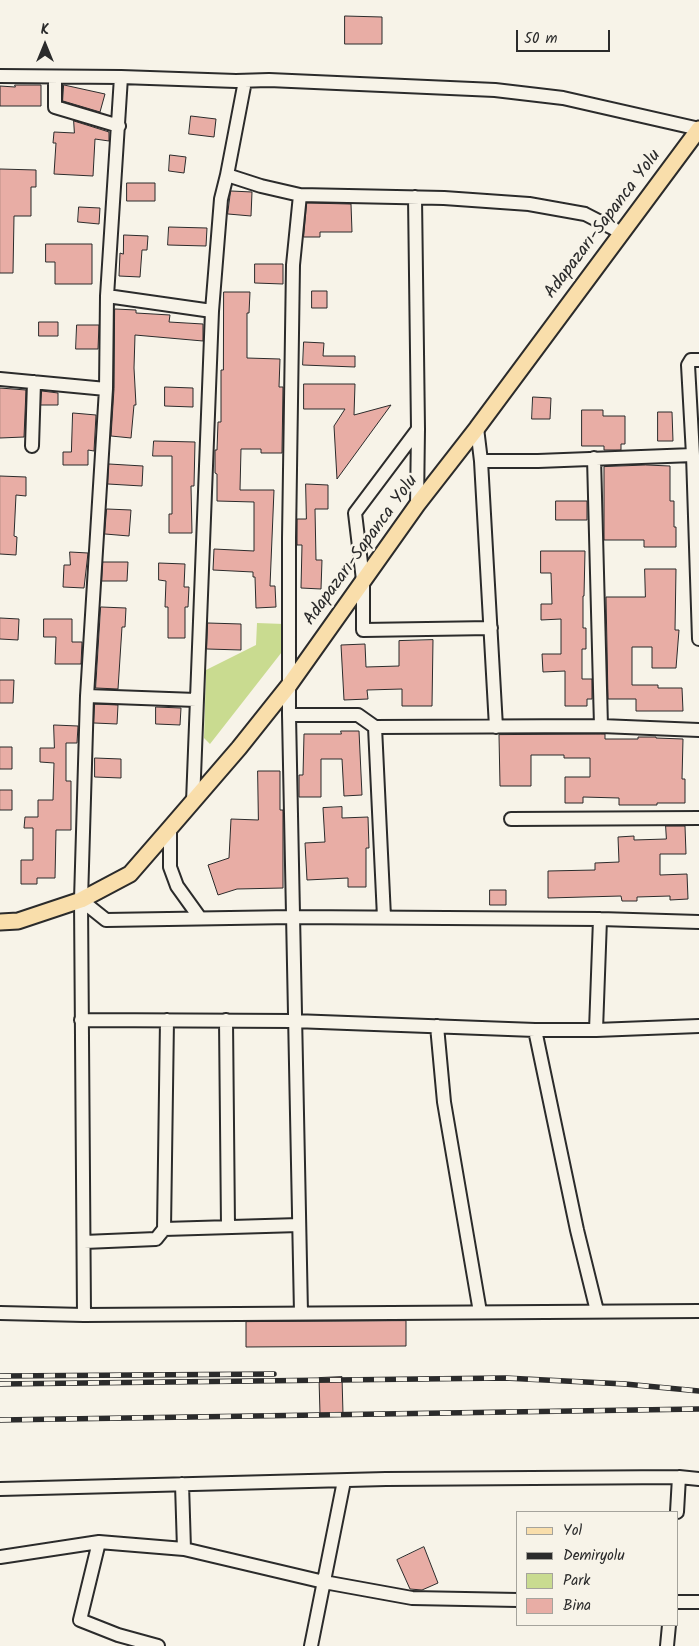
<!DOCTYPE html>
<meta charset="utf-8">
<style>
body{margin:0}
#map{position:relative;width:699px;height:1646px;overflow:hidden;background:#f7f3e8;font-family:Kalam,sans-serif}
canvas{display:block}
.legend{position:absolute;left:516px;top:1511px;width:162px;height:115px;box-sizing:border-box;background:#f7f3e8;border:1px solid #a5a39c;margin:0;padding:6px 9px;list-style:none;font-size:15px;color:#2b2b2b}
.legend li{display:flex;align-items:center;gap:10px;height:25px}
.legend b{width:25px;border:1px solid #a5a39c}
.north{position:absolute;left:20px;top:20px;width:50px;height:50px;-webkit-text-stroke:4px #f7f3e8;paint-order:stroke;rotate:0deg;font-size:14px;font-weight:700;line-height:20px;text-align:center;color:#2b2b2b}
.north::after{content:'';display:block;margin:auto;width:18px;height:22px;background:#2b2b2b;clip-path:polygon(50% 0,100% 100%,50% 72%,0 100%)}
.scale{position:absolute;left:516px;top:30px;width:94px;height:22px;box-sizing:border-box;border:2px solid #2b2b2b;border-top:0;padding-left:6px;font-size:15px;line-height:18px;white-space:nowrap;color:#2b2b2b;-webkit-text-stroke:4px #f7f3e8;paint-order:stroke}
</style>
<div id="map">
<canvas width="699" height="1646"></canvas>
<ul class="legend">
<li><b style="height:6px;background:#f9deab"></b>Yol</li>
<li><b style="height:6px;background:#2b2b2b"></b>Demiryolu</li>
<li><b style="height:14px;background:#c9db90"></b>Park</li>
<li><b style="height:14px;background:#e8ada5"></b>Bina</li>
</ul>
<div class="north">K</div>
<div class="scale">50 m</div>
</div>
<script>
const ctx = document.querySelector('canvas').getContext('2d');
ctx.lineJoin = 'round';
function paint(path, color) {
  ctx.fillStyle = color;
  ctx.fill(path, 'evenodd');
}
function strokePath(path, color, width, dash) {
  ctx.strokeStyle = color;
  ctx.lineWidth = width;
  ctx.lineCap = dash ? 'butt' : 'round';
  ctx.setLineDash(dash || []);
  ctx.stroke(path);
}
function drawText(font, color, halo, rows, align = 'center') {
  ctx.font = font + ' Kalam,sans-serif';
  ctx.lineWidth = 5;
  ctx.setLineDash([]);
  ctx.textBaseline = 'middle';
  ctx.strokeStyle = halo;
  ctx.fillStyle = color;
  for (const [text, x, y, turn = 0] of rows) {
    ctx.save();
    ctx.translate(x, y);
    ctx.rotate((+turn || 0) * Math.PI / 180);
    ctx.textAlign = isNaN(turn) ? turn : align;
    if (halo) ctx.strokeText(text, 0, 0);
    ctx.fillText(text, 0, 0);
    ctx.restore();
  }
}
const green = new Path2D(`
 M257,623l27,1 1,24 -75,96 -6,-6 2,-68 50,-25z`);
const building = new Path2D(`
 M345,16l37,1v27h-37z
 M15,85h26v21h-41v-20l15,1z
 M64,85l41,9 -5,18 -37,-11z
 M191,116l25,3 -2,18 -25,-3z
 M74,121l35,11v9l-14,-2 -2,37 -39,-2 2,-31h-3l1,-11 20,1z
 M170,155l16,2 -2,16 -15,-2z
 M0,169l36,1v17h-5v29h-17l-1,57h-13z
 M127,183h28v18h-28z
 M231,191l21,1 -1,24 -23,-2z
 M307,203l44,1 1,28h-32v5h-16z
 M79,207l21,1 -1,16 -21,-2z
 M169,227l38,1 -1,18 -38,-1z
 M124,235l24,1 -1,14h-5l-2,27 -21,-1 1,-23 3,1z
 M46,244h46v40h-37v-22h-9z
 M255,264h28v20l-28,-1z
 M312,291h15v17h-15z
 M224,292h26l-1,21h-2v45l33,1 -1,28h4l-1,66h-21v-4h-20l-1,41h34l-4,96h5l1,21 -20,1 -1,-31h-2v-5l-40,-2 1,-21 40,2v-49l-37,-1v-27l-2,-1v-23h2l1,-28h3v-52h2z
 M115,309l21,1v3l34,2 -1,7 34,2v17l-68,-6 -1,33 2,37h-2l-3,33 -20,-2 3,-47z
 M39,322h19v14h-19z
 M77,325h22l-1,24h-22z
 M304,342l20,1 -1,13h32v11l-52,-2z
 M304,384h51l-1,31 37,-10 -54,74 -3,-53 11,-17h-41z
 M165,387l28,1v19l-28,-1z
 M0,388l26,2 -2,47 -24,1z
 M42,391l16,2v12h-17z
 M533,397l18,1 -1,21h-18z
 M582,410h21v6h22v28h-4v6h-17v-4h-22z
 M658,412h14l1,29h-15z
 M73,413l23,2 -2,36 -6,-1v15h-25v-13h8z
 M154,441l41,1 -1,44h-3l1,47h-23v-19h3v-58h-19z
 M109,464l34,2 -1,20 -34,-2z
 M646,465l24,1v35h4v26h2v20h-32v-7h-40v-73z
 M0,476l26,1v19l-10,-1 -2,41 3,1 -1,18 -16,-1z
 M306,484l22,1v24h-13l1,51h6l-1,29 -20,-1 1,-43h-5v-26h9z
 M556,501h31v19h-31z
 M107,509l24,1 -2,26 -24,-2z
 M541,551h44l-1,45h-1v32h3v21h-4v30h10v20h-5v7h-22v-35l-22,1 -1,-18h19v-35l-20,1v-16h11l-1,-31h-10z
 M70,552l18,1 -4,35 -21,-1 1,-22h6z
 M103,562h25l-1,19h-25z
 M159,563l26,1 -1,23h5l-1,20h-3v31h-17v-31h-3l1,-26 -7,-1z
 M645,569h31l-1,61h4l-3,38h-24v-21h-20v38h26v3h24l1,23h-47v-12h-28l-2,-102h39z
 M101,607l25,1 -1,19h-3l-4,62 -22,-1z
 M0,618l19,1 -1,21 -18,-1z
 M44,619h28v23h10l-1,22h-26l1,-27h-12z
 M208,623l33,1v26l-34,-1z
 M433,640l-1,66h-30v-17l-35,1 1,9 -24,1 -3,-55 24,-1 1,23 33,-1v-25z
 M0,680h14l-1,23h-13z
 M95,704l23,1 -1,19 -23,-1z
 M156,707l25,1 -1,17 -24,-1z
 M54,725l24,1 -1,17h-11v38h5v49h-15l-1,48h-18v6h-16v-24h12v-32h-9l1,-11h13v-17h15l1,-37 -14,-1v-14h14z
 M341,731h18l3,64 -18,1 -2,-37h-21v38h-22v-22h4l1,-41h37z
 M601,734h4v5h33v-2h18v1l27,1 -1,40h3v24h-28v2h-38v-7l-36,-1v6h-18v-26h25v-19h-26v-3h-33v31h-31l-1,-51z
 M0,747h12v22h-12z
 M95,758l26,1v19l-26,-1z
 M258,771h22v39h3v78l-46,1 -19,6 -10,-30 21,-7 2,-39 27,1z
 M0,790h12v20h-12z
 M342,807v11l26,-1 1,31h-3v39h-18v-9l-41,2 -2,-37 20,-1 -2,-34z
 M666,826h19l1,28h-26v21l27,-1 1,25 -18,1v-4l-33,1v4h-15l-1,-5 -73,2v-27l47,-1v-7l24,-1 -1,-25 16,-1v4l32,-1z
 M490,890h16v15h-16z
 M406,1321v25l-160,1v-25z
 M342,1377l1,37h-23l-1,-36z
 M424,1547l14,36 -16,7 -12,-1 -13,-29z`);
const minor = new Path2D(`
 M0,76l121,1
 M55,77v30l64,19
 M227,175l18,-94
 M415,197l3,232 -1,76
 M107,296l105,15
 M0,379l106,10
 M477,428l4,33 15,266
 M418,429l-63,84 8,67v50l128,-2
 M32,446l2,-64
 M693,455l-5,-90 3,-5h8
 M594,458l7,268
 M481,461h57l155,-6 6,184
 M87,696l109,4
 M289,715h69l17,12 9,190
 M375,727l226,-1 98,4
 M193,802l19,-491 9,-112 6,-24 34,11 39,9
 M511,819l188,-1
 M170,828v39l7,19 23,32
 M81,900l25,20 186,-3 308,2 99,3
 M81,1020l213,1 241,9h61l103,-4
 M226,1020l2,207
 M437,1026l7,76 36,210
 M535,1030l42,200 20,81
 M596,1030l4,-111
 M164,1229l135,-4
 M84,1242l72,-3 8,-10 3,-209
 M0,1313l84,2 615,-4
 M301,1313l-12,-598v-177l4,-273 7,-70 144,3 85,6 56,10 37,19
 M84,1315l-3,-415 6,-204 19,-307 1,-93 14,-219 115,4 33,-1 226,10 68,8 136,31
 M182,1484l2,65
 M0,1489l386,-10 293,-2 20,2
 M677,1512l2,-35
 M99,1542l-19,78 38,15 40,11
 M0,1557l99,-15 85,7 140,33 88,16 106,2
 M678,1602h21
 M311,1646l33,-165
 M667,1646l2,-21`);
const major = new Path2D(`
 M0,922l18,-1 63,-21 49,-26 40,-46 69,-80 51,-64 127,-179 60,-77 222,-299`);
const rail = new Path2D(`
 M0,1376l274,-2
 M0,1384l505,-6 120,6 74,7
 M0,1420l699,-11`);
const streetNames = [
 ["Adapazarı-Sapanca Yolu",604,225,-53],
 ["Adapazarı-Sapanca Yolu",362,551,-54]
];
paint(green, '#c9db90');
paint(building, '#e8ada5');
strokePath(building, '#2b2b2b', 1);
strokePath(minor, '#2b2b2b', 16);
strokePath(major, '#2b2b2b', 19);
strokePath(minor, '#f7f3e8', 12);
strokePath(major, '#f9deab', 15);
strokePath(rail, '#2b2b2b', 5.5);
strokePath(rail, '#f7f3e8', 4, [11]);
drawText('18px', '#2b2b2b', '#f7f3e8', streetNames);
</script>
